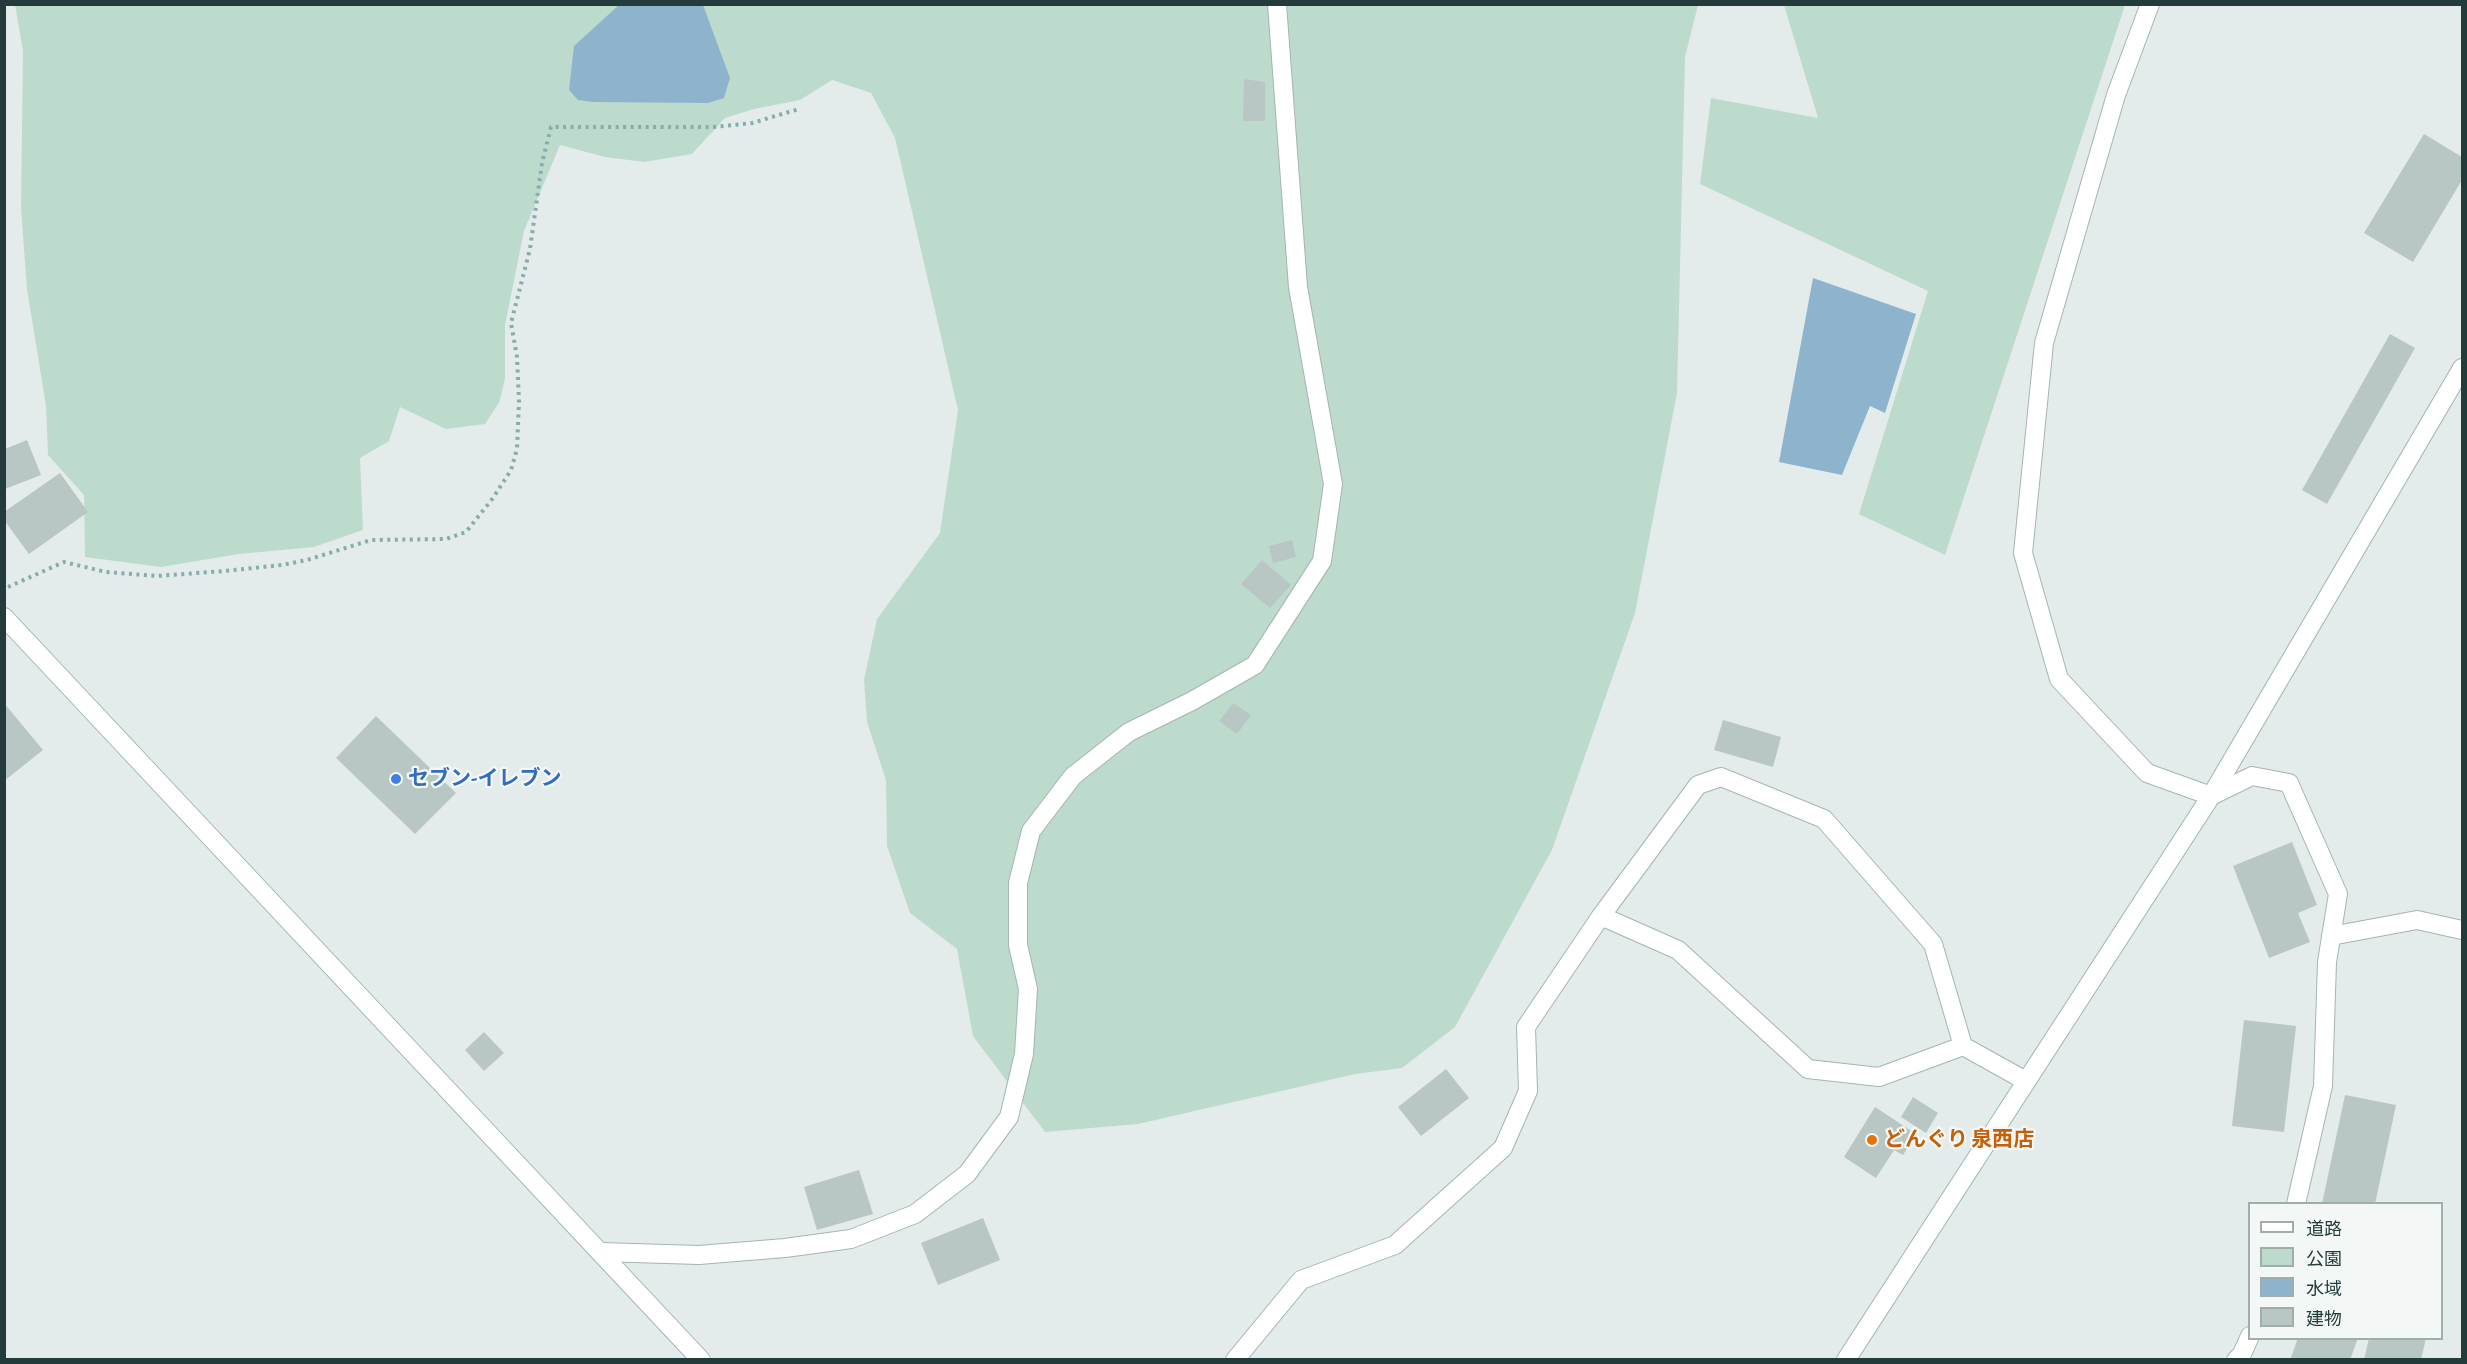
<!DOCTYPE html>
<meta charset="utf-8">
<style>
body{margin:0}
#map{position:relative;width:2467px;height:1364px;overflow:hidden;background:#e3ecea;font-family:"Alegreya Sans","Noto Sans JP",sans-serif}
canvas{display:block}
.frame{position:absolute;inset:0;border:6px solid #233c3b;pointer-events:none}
.legend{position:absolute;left:2248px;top:1202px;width:195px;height:138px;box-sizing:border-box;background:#f3f8f7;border:2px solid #a0adac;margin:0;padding:8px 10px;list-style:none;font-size:18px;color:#233c3b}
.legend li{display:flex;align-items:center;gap:12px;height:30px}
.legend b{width:30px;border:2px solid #a0adac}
</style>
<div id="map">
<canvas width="2467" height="1364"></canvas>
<div class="frame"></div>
<ul class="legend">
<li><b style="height:8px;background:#fff"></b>道路</li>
<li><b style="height:16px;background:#bddbcd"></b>公園</li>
<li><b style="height:16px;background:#8eb3cd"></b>水域</li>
<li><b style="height:16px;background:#b8c6c4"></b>建物</li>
</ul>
</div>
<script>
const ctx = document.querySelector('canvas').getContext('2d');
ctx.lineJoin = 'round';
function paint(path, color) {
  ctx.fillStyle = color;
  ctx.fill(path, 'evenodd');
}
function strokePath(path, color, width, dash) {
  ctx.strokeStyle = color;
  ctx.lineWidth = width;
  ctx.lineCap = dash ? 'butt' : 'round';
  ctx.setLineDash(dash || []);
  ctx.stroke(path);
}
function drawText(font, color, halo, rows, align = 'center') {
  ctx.font = font + ' "Alegreya Sans","Noto Sans JP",sans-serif';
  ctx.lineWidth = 4.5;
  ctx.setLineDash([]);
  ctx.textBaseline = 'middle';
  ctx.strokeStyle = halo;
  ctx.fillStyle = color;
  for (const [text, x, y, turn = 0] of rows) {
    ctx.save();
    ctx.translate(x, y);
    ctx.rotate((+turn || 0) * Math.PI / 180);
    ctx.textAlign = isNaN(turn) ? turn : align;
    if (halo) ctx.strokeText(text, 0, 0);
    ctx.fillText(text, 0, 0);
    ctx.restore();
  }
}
const green = new Path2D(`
 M15,5h1683l-13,52 -8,336 -42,220 -83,237 -97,177 -53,41 -47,6 -217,50 -93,8 -72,-96 -16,-87 -47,-36 -23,-67 -1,-66 -19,-58 -3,-42 13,-61 63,-86 18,-123 -63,-272 -24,-45 -39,-13 -32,20 -46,9 -29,9 -33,36 -48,8 -39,-5 -45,-12 -36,86 -19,94v54l-6,24 -14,21 -39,5 -46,-22 -11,34 -29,17 3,72 -49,17 -75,7 -78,13 -76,-10 -1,-62 -36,-40 -2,-49 -19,-117 -6,-81 2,-157z
 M1784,5h341l-180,550 -86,-41 69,-223 -228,-107 11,-86 107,20z`);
const water = new Path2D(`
 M619,5h84l27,73 -6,20 -16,5 -115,-1 -15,-2 -9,-10 5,-44z
 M1813,278l103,36 -31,99 -15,-7 -28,69 -63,-13z`);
const building = new Path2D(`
 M1244,79l21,3v39h-22z
 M2424,134l38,23v23l-49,82 -49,-29z
 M2390,334l25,14 -88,156 -25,-14z
 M27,440l14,35 -36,14v-40z
 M60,473l28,39 -59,42 -25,-34v-8z
 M1292,540l4,17 -23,6 -4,-17z
 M1262,560l29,25 -21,23 -29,-24z
 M4,703l39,47 -39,31z
 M1233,703l18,12 -14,19 -18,-13z
 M376,716l80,77 -41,41 -79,-76z
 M1723,720l58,17 -8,30 -59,-17z
 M2292,842l25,63 -19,8 12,29 -41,16 -36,-92z
 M2244,1020l52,6 -12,106 -52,-6z
 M484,1032l20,21 -20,18 -19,-21z
 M1446,1069l23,29 -48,38 -23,-29z
 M2345,1095l51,10 -21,99h-53z
 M1913,1097l25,16 -12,20 -25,-16z
 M1875,1107l41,27 -13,21 -9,-5 -18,28 -32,-21z
 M859,1170l14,44 -56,16 -13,-43z
 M983,1218l17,42 -62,25 -17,-42z
 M2298,1338h60l-8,22h-60z
 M2369,1338h57l-5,22h-57z`);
const path = new Path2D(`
 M8,587l56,-25 42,10 51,4 67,-5 58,-6 25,-5 64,-20 75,-1 20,-7 27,-34 18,-28 6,-21 2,-48 -2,-44 -6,-34 19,-74 12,-86 9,-36h162l39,-4 47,-14`);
const lane = new Path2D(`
 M1601,916l97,-131 23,-8 103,42 109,125 30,102
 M2331,936l86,-16 45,10
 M600,1252l99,3 86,-7 66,-9 64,-25 52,-40 42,-57 15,-63 4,-65 -10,-44v-62l13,-52 42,-55 56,-44 63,-31 63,-36 67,-104 11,-77 -35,-197 -21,-283
 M1235,1360l66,-80 94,-35 108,-97 25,-57 -2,-64 75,-111 77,34 130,119 71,8 84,-31 63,35`);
const street = new Path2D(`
 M2150,4l-34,91 -72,248 -21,210 36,126 88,94 64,23 41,-20 37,7 49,111 -11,68 -4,124 -27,118
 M2236,1360l6,-6 8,-18`);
const secondary = new Path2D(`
 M4,617l697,743
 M1846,1360l365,-564 251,-428`);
const markers = [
 [396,779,6,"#3f7fe0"],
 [1872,1140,6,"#e8710a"]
];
const shopNames = [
 ["セブン-イレブン",408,779]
];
const foodNames = [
 ["どんぐり 泉西店",1884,1140]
];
paint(green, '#bddbcd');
paint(water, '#8eb3cd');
paint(building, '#b8c6c4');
strokePath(lane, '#a6b4b2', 20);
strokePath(street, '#a6b4b2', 20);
strokePath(secondary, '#9fb4b1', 20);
strokePath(path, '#85adab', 4, [3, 4.5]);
strokePath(lane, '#fff', 18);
strokePath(street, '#fff', 18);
strokePath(secondary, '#fff', 18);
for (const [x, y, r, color] of markers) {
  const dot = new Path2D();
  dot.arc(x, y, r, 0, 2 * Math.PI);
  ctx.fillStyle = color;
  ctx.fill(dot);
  strokePath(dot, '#f3f8f7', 2);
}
drawText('bold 21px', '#366cbe', '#f3f8f7', shopNames, 'left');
drawText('bold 21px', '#c56008', '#f3f8f7', foodNames, 'left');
</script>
